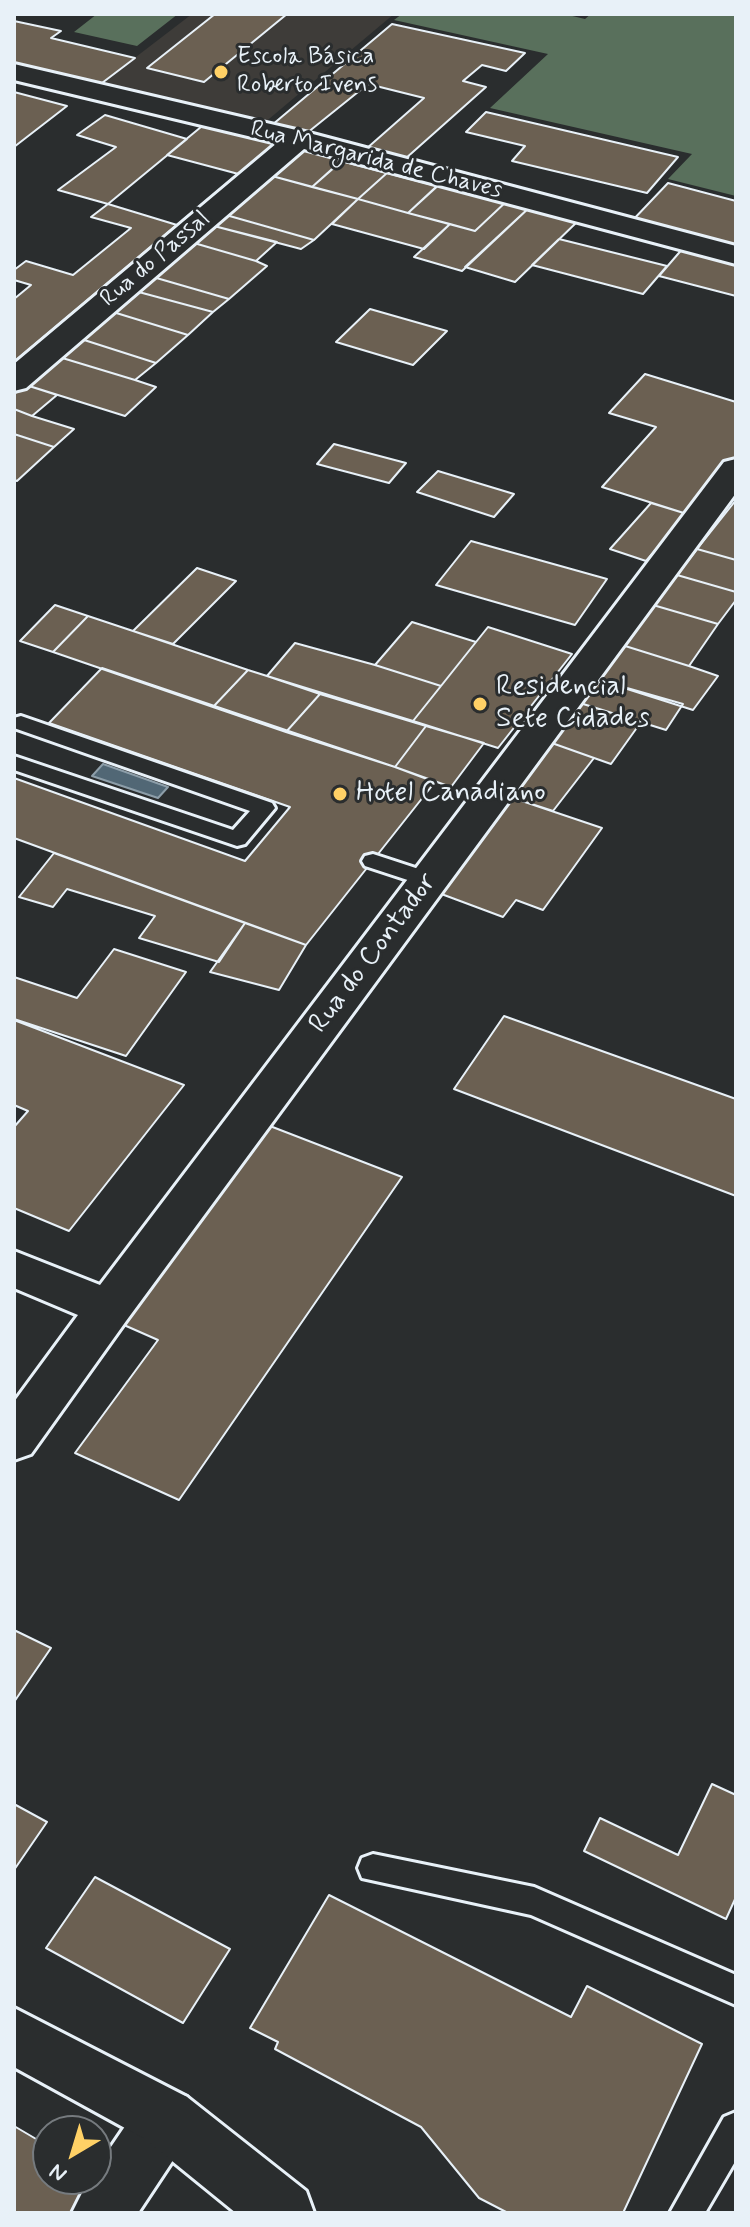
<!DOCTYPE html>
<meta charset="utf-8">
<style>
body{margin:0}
#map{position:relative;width:750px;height:2227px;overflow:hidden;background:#2a2d2e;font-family:Mynerve,sans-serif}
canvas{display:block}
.frame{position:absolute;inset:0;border:16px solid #e8f1f8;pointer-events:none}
.north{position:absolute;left:32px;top:2115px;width:80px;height:80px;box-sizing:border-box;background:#2a2d2e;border:2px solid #767b7f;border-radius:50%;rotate:218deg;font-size:22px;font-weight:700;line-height:32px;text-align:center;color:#e8f1f8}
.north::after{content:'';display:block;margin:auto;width:28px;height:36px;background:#ffd166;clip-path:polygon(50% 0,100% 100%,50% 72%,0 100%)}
</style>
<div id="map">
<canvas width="750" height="2227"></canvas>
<div class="frame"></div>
<div class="north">N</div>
</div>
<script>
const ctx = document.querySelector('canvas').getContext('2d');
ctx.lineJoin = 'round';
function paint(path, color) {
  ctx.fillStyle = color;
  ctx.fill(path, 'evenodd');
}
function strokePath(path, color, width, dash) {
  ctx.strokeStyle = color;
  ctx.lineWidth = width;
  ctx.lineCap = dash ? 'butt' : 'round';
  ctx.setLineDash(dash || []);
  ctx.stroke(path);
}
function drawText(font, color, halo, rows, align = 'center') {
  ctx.font = font + ' Mynerve,sans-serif';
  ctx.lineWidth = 6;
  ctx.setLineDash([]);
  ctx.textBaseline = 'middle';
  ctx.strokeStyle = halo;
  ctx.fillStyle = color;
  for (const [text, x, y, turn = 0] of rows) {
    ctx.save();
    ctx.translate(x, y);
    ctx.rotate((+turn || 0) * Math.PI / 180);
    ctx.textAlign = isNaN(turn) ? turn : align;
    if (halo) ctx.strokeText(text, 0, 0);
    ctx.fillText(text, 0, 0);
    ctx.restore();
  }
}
const built = new Path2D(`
 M192,14h202l-131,110 -165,-38z`);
const green = new Path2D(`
 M97,14h81l-41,32 -63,-14z
 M402,14h162l21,5 6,-5h145v182l-68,-17 24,-25 -202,-46 58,-54 -154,-34z`);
const water = new Path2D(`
 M103,764l65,23 -10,11 -66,-22z`);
const building = new Path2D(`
 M215,14h72l-83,68 -57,-14z
 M14,21l47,10 -10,7 84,20 -37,28 -84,-21z
 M392,24l133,29 -19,18 -24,-6 -19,16 23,6 -81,72 -39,-10 58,-51 -56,-14 -61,49 -35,-8z
 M14,92l53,14 -53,41z
 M486,112l192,45 -31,36 -135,-32 13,-15 -59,-14z
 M105,115l82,24 -79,65 -50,-14 58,-43 -39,-12z
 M207,122l78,20 -39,34 -79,-21z
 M304,148l40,11 -32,28 -40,-11z
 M341,161l46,12 -29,26 -46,-12z
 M387,173l50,13 -29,27 -50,-14z
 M272,176l86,23 -44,41 -88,-25z
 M442,182l66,18 -33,31 -67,-18z
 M668,183l68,18v47l-105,-26z
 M358,199l50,14 42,11 -26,25 -92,-25z
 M508,200l23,6 -69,65 -48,-14 36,-33 25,7z
 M108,204l69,21 -163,137v-63l17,-14 -17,-5v-10l12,-9 47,14 58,-47 -40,-11z
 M531,206l48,14 -64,62 -50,-15z
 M226,215l88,25 -13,9 -87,-23z
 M214,226l63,16 -21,19 -62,-18z
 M559,239l108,27 -24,28 -111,-29z
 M194,243l62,18 11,5 -38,33 -76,-22z
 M684,247l52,13v36l-77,-20z
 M153,277l76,22 -16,13 -78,-21z
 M135,291l78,21 -25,23 -75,-23z
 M370,309l77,22 -34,34 -77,-23z
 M113,312l75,23 -32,28 -75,-24z
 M81,339l75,24 -21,17 -76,-23z
 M59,357l76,23 21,7 -31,29 -99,-31z
 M645,374l91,28v59l-46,54 -88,-28 54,-60 -47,-14z
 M26,385l31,10 -25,21 -18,-7v-15z
 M14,409l18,7 42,13 -20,18 -40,-13z
 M14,434l40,13 -37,34 -3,-1z
 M334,444l72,19 -17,20 -72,-19z
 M438,471l76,23 -20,23 -77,-25z
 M736,500v60l-39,-11z
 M651,503l36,11 -41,47 -36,-12z
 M471,541l136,38 -32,46 -139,-40z
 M697,549l39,11v32l-59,-17z
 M197,568l39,13 -63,63 -40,-13z
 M677,575l59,17v8l-18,24 -65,-19z
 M55,605l33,11 -35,36 -33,-11z
 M653,605l65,19 -29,42 -67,-21z
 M88,616l45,15 115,39 -35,37 -160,-55z
 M412,622l64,20 -35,44 -66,-21z
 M488,627l84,27 -74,94 -85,-27z
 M295,643l80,22 66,21 -28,35 -146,-45z
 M622,645l67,21 29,10 -25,34 -94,-30z
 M102,668l293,99 40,15 -129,163 -292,-107v-60l231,83 45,-54 -241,-84z
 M248,670l19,6 53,18 -34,38 -73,-25z
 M599,680l84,24 -17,26 -86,-27z
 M320,694l106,32 -31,41 -109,-35z
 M580,703l61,19 -30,42 -62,-22z
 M426,726l58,17 -33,44 -56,-20z
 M549,742l45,16 -41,53 -43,-14z
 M510,797l92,31 -59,82 -27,-10 -13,17 -67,-25z
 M54,853l191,70 -26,39 -80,-24 16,-22 -88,-27 -14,18 -34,-10z
 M245,923l61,22 -27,45 -69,-18z
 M114,949l72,23 -60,84 -112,-37v-42l63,21z
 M504,1016l232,83v97l-282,-107z
 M14,1020l170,65 -115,146 -55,-23v-81l14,-16 -14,-6z
 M257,1121l145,56 -223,323 -104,-47 83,-113 -50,-22z
 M14,1630l37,18 -37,54z
 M712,1784l24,11v102l-10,22 -142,-68 16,-33 78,37z
 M14,1804l33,18 -33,48z
 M95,1877l135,72 -47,74 -137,-75z
 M329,1895l242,122 16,-31 115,58 -79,169h-115l-29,-15 -58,-71 -146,-78 3,-7 -28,-14z
 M14,2126l34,20v33h48v-4l16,9 -19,29h-79z`);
const lane = new Path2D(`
 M21,716l251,87 3,5 -30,36 -8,2 -223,-76v-14l219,74 17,-19 -236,-83v-10z
 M373,854l64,21 3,5 -3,5 -8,2 -64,-21 -3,-5 3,-5z
 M373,1854l161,33 202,88v30l-205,-90 -169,-37 -4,-10 4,-10z
 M736,2112v48l-31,53h-35l54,-96z`);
const street = new Path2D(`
 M14,64l295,69 427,113v18l-432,-115 -278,239 -12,3v-27l263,-221 -263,-63z
 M736,459v34l-610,828 -95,133 -17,6v-58l64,-87 -64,-27v-37l86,34 624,-823z
 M166,2089l21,8 9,21 -9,21 -49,74h-66l17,-34h7v-10l49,-72z`);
const secondary = new Path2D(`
 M14,2008l173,89 119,94 8,22h-78l-91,-74 -131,-72z`);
const markers = [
 [221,72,8,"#ffd166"],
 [480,704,8,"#ffd166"],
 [340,794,8,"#ffd166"]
];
const farPoinames = [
 ["Escola Básica",237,58],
 ["Roberto Ivens",237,86]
];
const farStreetnames = [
 ["Rua Margarida de Chaves",376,161,14],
 ["Rua do Passal",156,260,-40]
];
const poiNames = [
 ["Residencial",496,688],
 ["Sete Cidades",496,720],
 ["Hotel Canadiano",356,794]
];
const streetNames = [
 ["Rua do Contador",374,954,-53]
];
paint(built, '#3e3c39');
paint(green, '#59705c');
paint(water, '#516775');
strokePath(water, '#8d9ea9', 2);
paint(building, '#6b6052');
strokePath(building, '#e8f1f8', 2);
strokePath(lane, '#e8f1f8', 6);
strokePath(street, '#e8f1f8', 6);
strokePath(secondary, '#e8f1f8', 6);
paint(lane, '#2a2d2e');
paint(street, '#2a2d2e');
paint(secondary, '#2a2d2e');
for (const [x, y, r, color] of markers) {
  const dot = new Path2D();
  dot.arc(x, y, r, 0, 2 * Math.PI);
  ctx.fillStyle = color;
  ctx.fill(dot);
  strokePath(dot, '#2a2d2e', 3);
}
drawText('24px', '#e8f1f8', '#2a2d2e', farPoinames, 'left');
drawText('24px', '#e8f1f8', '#2a2d2e', farStreetnames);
drawText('28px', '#e8f1f8', '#2a2d2e', poiNames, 'left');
drawText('28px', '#e8f1f8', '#2a2d2e', streetNames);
</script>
